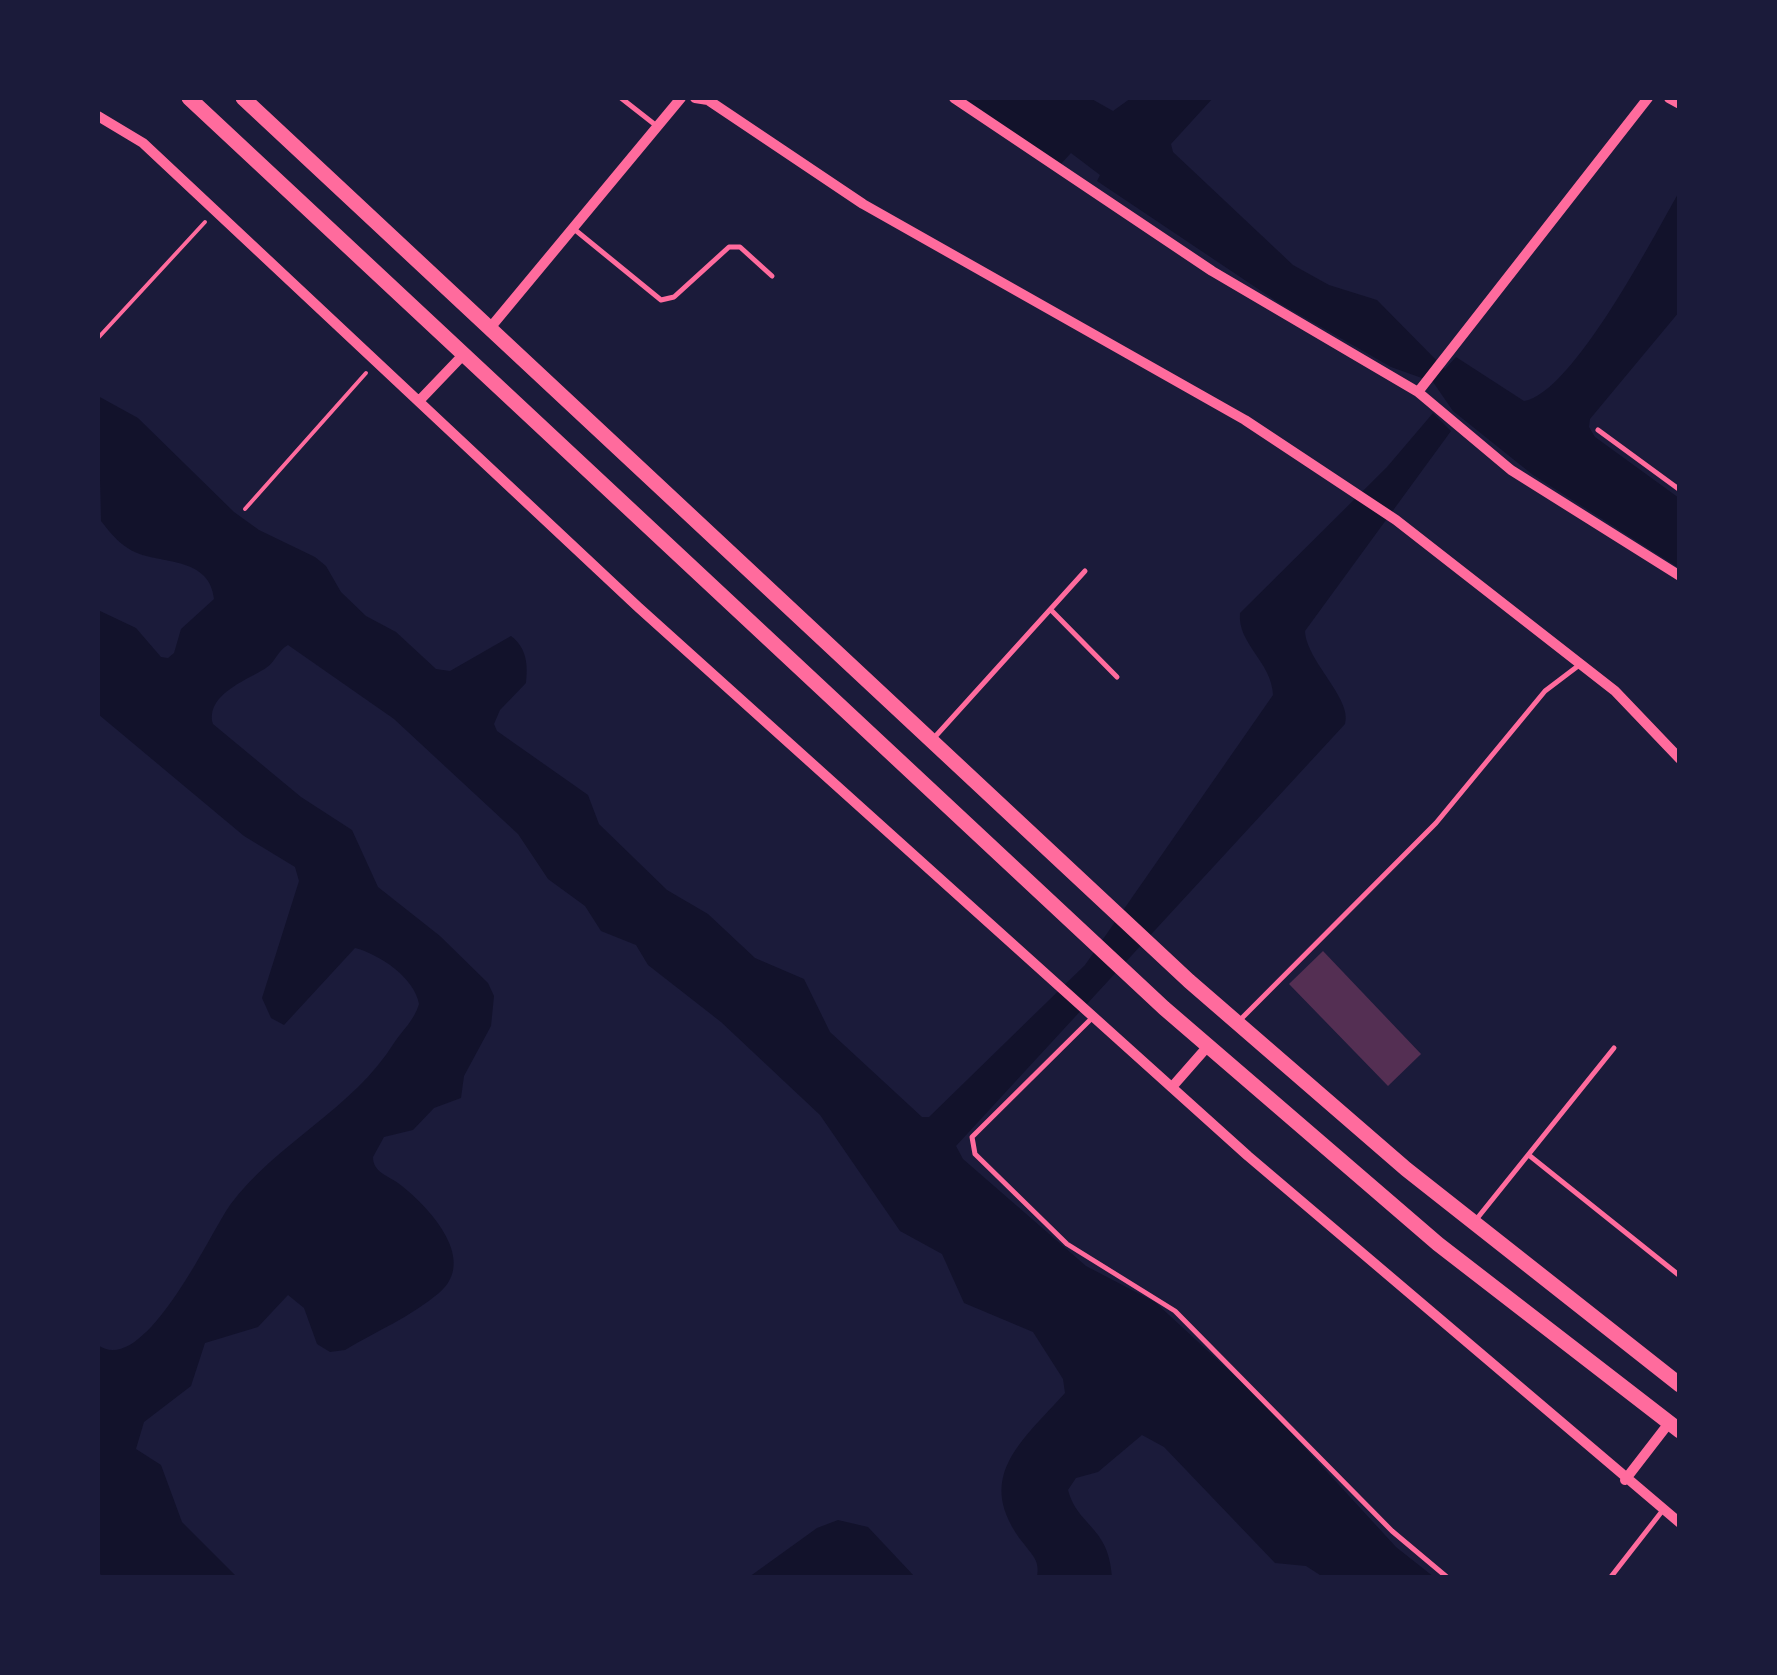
<!DOCTYPE html>
<style>
body{margin:0}
#map{position:relative;width:1777px;height:1675px;overflow:hidden;background:#1b1b3a;font-family:"Libre Baskerville",serif}
canvas{display:block}
.frame{position:absolute;inset:0;border:100px solid #1b1b3a;pointer-events:none}
</style>
<div id="map">
<canvas width="1777" height="1675"></canvas>
<div class="frame"></div>
</div>
<script>
const ctx = document.querySelector('canvas').getContext('2d');
ctx.lineJoin = 'round';
function paint(path, color) {
  ctx.fillStyle = color;
  ctx.fill(path, 'evenodd');
}
function strokePath(path, color, width, dash) {
  ctx.strokeStyle = color;
  ctx.lineWidth = width;
  ctx.lineCap = dash ? 'butt' : 'round';
  ctx.setLineDash(dash || []);
  ctx.stroke(path);
}
const water = new Path2D(`
 M964,98h126l23,13 18,-13h82l-42,46 2,8 120,113 36,20 48,15 68,69 11,-12 68,44c48,-7 130,-165 155,-209v120l-89,107 -1,8 6,10 84,61v70l-146,-93 -80,-64 -20,-29 -42,-15 -112,-64 -182,-122 3,-6 -29,-22 -12,13z
 M98,396l40,22 96,94 25,18 56,27 11,9 15,26 25,24 30,16 40,37 14,2 61,-35c16,12 17,29 15,47l-26,27 -6,14 3,7 91,64 11,29 68,66 41,24 47,44 49,21 26,53 92,85h7l156,-152 188,-270c-1,-33 -36,-51 -33,-82l147,-146 46,-54 18,18 -146,200c1,30 48,68 40,93l-389,422 7,13 123,107 69,36 106,98 135,147 38,30h-111l-17,-11 -31,-3 -111,-116 -22,-12 -44,37 -22,6 -8,12c10,37 41,36 44,87h-75c3,-16 -4,-21 -13,-33 -52,-66 -3,-102 41,-151l-2,-14 -30,-47 -69,-29 -22,-49 -42,-23 -80,-116 -99,-93 -73,-57 -12,-20 -35,-14 -16,-25 -37,-27 -30,-45 -124,-115 -106,-74c-10,5 -12,16 -22,23 -19,12 -61,27 -53,56l88,73 51,33 26,57 62,49 48,47 6,13 -3,30 -27,50 -3,22 -27,10 -21,22 -29,7 -11,20c0,15 14,18 25,26 28,21 82,76 41,110 -27,23 -64,39 -94,57l-15,2 -13,-8 -13,-36 -16,-13 -30,32 -53,16 -14,43 -47,36 -8,27 25,16 21,57 55,55h-134l-5,-5v-227c46,34 112,-112 132,-140 46,-62 123,-96 164,-162 9,-14 20,-22 25,-39 -4,-26 -40,-50 -64,-56l-71,77 -13,-7 -9,-20 37,-117 -4,-14 -51,-31 -146,-122v-104l38,18 25,29 7,1 6,-5 7,-24 33,-30c-4,-41 -49,-35 -77,-46 -15,-6 -26,-19 -36,-32z
 M838,1520l30,7 47,50h-166l68,-49z`);
const building = new Path2D(`
 M1323,951l98,103 -33,32 -99,-102z`);
const path = new Path2D(`
 M98,338l107,-116
 M245,509l121,-136`);
const service = new Path2D(`
 M621,98l37,29
 M574,229l87,71 13,-3 55,-50h11l32,29
 M1598,430l82,60
 M1051,610l66,67
 M933,739l152,-168
 M1092,1018l-120,119 3,17 92,90 108,67 217,220 56,47
 M1238,1022l198,-199 109,-132 33,-25
 M1530,1156l150,120
 M1475,1221l139,-173
 M1610,1578l53,-68`);
const minor = new Path2D(`
 M695,98l13,2 155,104 382,216 151,100 219,171 65,68
 M954,98l258,173 206,121 93,78 169,106
 M1669,98l11,6
 M98,116l45,27 495,464 610,549 432,367
 M490,328l191,-230
 M1418,392l230,-294
 M419,401l45,-47
 M1172,1087l36,-41
 M1625,1480l44,-57`);
const primary = new Path2D(`
 M189,98l975,910 274,236 242,187
 M243,98l946,883 217,188 274,216`);
paint(water, '#12122b');
paint(building, '#542f53');
strokePath(path, '#ff6b9d', 4);
strokePath(service, '#ff6b9d', 5);
strokePath(minor, '#ff6b9d', 10);
strokePath(primary, '#ff6b9d', 15);
</script>
